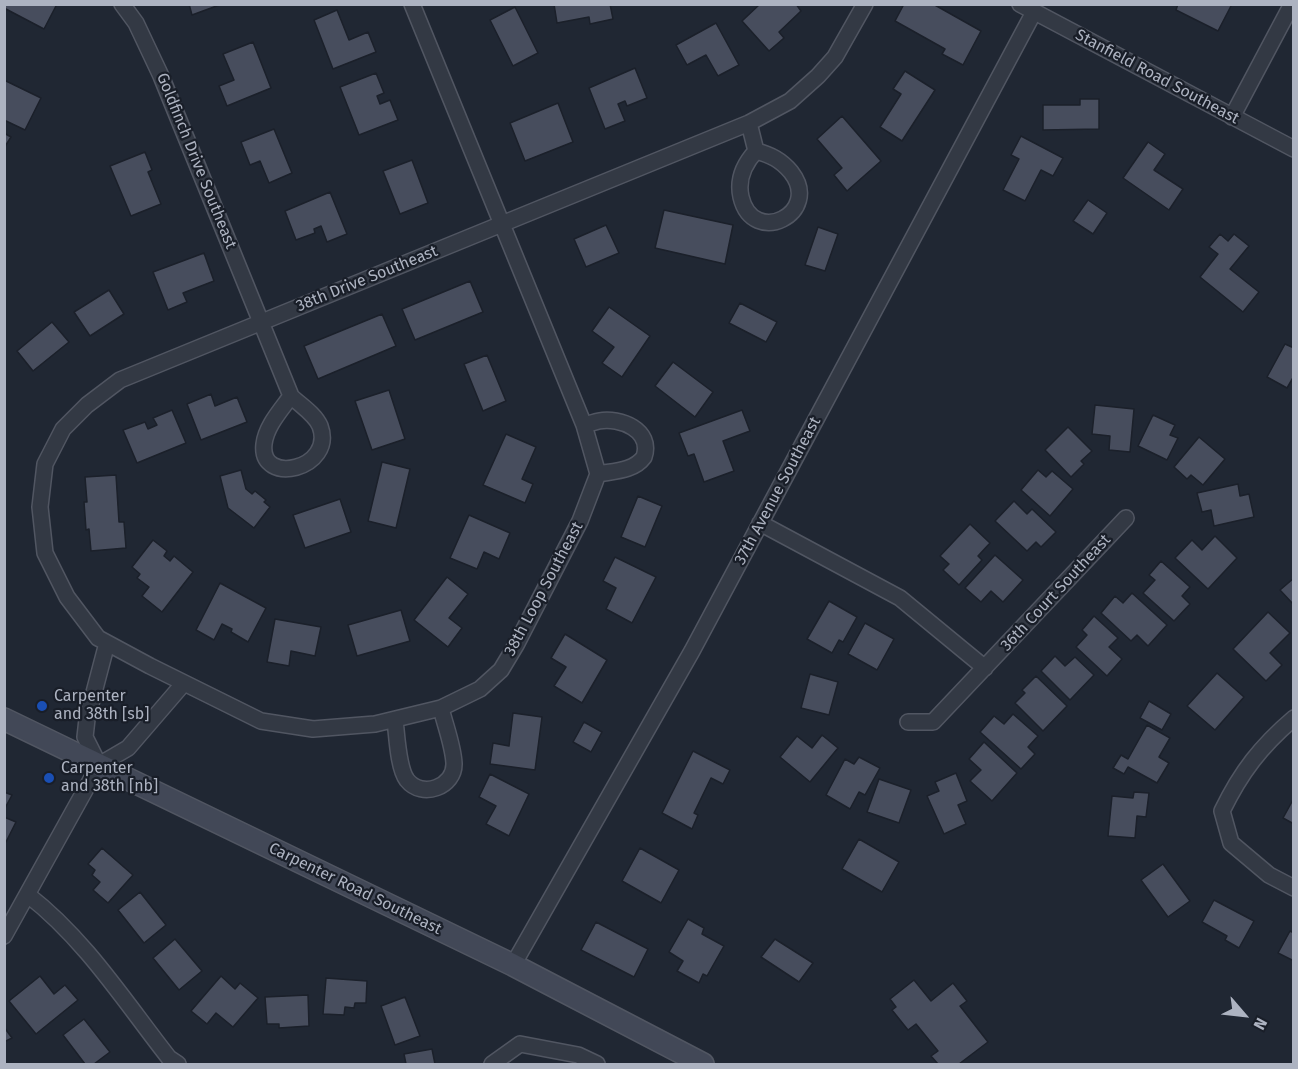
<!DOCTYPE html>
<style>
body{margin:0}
#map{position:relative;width:1298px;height:1069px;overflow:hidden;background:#202733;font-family:"Fira Sans",sans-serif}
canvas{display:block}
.frame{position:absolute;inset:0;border:6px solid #adb3c1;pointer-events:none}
.north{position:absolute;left:1214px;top:985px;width:60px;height:60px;-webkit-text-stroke:4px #191e28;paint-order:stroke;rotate:118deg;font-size:16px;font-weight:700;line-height:24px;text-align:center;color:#adb3c1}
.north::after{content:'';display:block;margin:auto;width:21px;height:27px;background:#adb3c1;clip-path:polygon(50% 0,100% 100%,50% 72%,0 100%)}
</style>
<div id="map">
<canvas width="1298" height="1069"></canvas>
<div class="frame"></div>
<div class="north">N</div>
</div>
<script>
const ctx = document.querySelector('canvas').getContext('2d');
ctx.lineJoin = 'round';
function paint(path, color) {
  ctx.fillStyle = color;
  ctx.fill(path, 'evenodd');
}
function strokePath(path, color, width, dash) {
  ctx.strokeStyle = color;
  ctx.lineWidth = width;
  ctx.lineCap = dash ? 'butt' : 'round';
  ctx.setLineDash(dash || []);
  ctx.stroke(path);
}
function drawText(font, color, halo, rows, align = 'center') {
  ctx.font = font + ' "Fira Sans",sans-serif';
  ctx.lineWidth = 4.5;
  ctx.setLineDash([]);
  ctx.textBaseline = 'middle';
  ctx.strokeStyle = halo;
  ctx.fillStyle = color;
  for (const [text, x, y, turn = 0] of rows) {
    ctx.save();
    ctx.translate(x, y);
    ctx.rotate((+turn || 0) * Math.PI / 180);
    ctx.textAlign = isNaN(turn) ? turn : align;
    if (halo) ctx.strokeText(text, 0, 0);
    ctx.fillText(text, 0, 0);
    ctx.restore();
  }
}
const building = new Path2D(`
 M4,4h53l-13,25 -40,-21z
 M189,4h33l-30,11z
 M554,4h56l3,15 -23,5 -1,-7 -32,6z
 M760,4h36l5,7 -22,21 5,6 -15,13 -27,-30z
 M904,4h29l48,27 -18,34 -21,-11 3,-5 -50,-28z
 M1178,4h54l-14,27 -42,-21z
 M515,7l23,46 -25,13 -23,-46z
 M337,10l12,30 19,-8 8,20 -43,17 -19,-49z
 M716,23l23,42 -21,11 -12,-21 -19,10 -11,-20z
 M253,42l18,46 -44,18 -8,-20 15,-6 -11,-26z
 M635,68l12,30 -20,8 -2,-5 -7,3 7,17 -20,8 -16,-41z
 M905,71l30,19 -33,51 -22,-14 21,-33 -8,-5z
 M376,73l8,20 -7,3 3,8 10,-4 8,20 -39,15 -19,-48z
 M4,80l37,18 -16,32 -21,-10z
 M1080,99h19v30l-56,1v-25h37z
 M558,103l15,39 -48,19 -15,-38z
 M842,116l39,45 -34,30 -13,-16 8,-7 -25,-29z
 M274,129l18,44 -23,10 -9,-22 -10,4 -9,-23z
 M4,133l7,4 -7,11z
 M1021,136l42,22 -10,18 -12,-6 -16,31 -22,-11 16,-31 -8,-4z
 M1148,142l17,12 -11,16 29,19 -14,21 -46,-32z
 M145,152l7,18 -4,2 13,32 -30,12 -21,-50z
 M412,160l16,43 -28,11 -17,-43z
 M330,192l17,42 -20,8 -6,-16 -7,3 1,4 -19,7 -11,-29z
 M1088,200l19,13 -14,21 -20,-13z
 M664,210l69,15 -8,39 -70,-16z
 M606,225l13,28 -33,14 -12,-28z
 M818,227l20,7 -13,37 -20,-6z
 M1220,234l8,7 6,-7 15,12 -19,23 29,23 -16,20 -43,-35 18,-23 -9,-7z
 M204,253l10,28 -31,12 4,9 -19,8 -15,-38z
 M470,281l13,31 -68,28 -13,-31z
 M109,290l15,24 -34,22 -16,-24z
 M740,303l37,19 -11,20 -37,-19z
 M609,307l41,29 -28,41 -20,-14 12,-16 -22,-16z
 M382,314l14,32 -78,33 -14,-33z
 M52,322l17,20 -36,29 -16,-20z
 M1285,344l9,4v28l-7,12 -20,-11z
 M487,355l19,46 -23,10 -19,-47z
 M673,362l40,30 -18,25 -40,-31z
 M389,390l16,49 -33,11 -17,-49z
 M211,394l4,12 22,-9 10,25 -46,18 -14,-36z
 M1095,405l39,4 -4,43 -21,-2 1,-14 -18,-2z
 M172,410l14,33 -49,20 -14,-33 22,-8 3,7 9,-4 -4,-7z
 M742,410l8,21 -27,10 11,30 -30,11 -10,-28 -6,2 -9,-23z
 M1153,415l22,10 -5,10 8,3 -11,22 -29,-14z
 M1068,427l24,24 -11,10 3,3 -13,13 -26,-27z
 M506,434l30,13 -14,32 11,5 -8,19 -42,-18z
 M1199,437l26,22 -22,26 -12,-10 -4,4 -13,-12z
 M382,462l28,7 -14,59 -28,-7z
 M241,470l5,19 6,5 3,-3 11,9 -2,2 6,5 -16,21 -26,-20 -8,-32z
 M1038,470l8,7 6,-6 21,18 -23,27 -29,-26z
 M116,475l3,47h5l2,26 -35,3 -2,-22 -3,1 -2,-28h3l-2,-25z
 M1238,484l2,12 9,-2 5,23 -40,9 -3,-16 -9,2 -5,-19z
 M638,496l24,10 -17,41 -24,-10z
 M340,499l11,33 -46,16 -12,-33z
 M1014,501l13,13 5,-5 24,23 -15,15 -5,-5 -9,9 -32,-30z
 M469,515l41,18 -11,26 -15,-7 -7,17 -27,-11z
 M970,524l20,19 -12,13 4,4 -23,25 -16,-15 6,-6 -9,-8z
 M1215,536l22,22 -29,31 -33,-31 17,-18 10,10z
 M153,540l14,11 -3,5 6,5 4,-5 19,16 -31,40 -20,-16 7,-9 -12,-9 3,-4 -8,-7z
 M995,555l28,25 -20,22 -12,-11 -10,11 -16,-14z
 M615,557l41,20 -24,46 -26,-14 10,-21 -13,-7z
 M1161,561l29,26 -8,9 8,8 -16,17 -31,-28 12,-13 -6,-5z
 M447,577l21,17 -19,24 13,10 -14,19 -34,-27z
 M1294,578v27l-14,-15z
 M220,583l46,25 -18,34 -17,-10 1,-3 -10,-5 -8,16 -18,-10z
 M1132,593l35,32 -19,21 -11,-11 -6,6 -30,-28 14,-17 8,7z
 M829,601l28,16 -14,25 -4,-2 -7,13 -25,-14z
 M401,610l9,31 -53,15 -9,-31z
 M1268,612l22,21 -20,20 12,12 -16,16 -33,-32z
 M1094,616l24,22 -9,9 13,12 -15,17 -31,-29 11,-12 -5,-5z
 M275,619l46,8 -6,29 -24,-5 -2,15 -22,-4z
 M865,623l29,16 -17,31 -29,-16z
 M565,634l42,26 -25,43 -28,-17 12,-19 -15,-9z
 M1055,656l10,10 10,-9 19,18 -24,25 -29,-29z
 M1217,673l27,24 -29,33 -28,-24z
 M810,674l28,8 -9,33 -28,-7z
 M1036,676l31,30 -24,25 -28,-28 10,-10 -3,-3z
 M1149,701l22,13 -9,16 -22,-12z
 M513,713l29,4 -7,53 -45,-6 3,-21 16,3z
 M1013,714l25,22 -10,11 7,7 -14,15 -41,-37 14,-16 10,8z
 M584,722l18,10 -11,20 -18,-10z
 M1147,725l23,13 -11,19 10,6 -12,20 -29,-16 -4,7 -11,-6 8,-13 7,4z
 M822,735l16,13 -28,34 -30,-25 17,-21 15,12z
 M984,742l33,31 -25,28 -22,-20 11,-11 -12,-11z
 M693,751l37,19 -7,14 -12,-6 -17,35 4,2 -6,14 -30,-16z
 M859,757l21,11 -15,27 -6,-3 -9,17 -24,-14 19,-36 9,5z
 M956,773l11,28 -9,4 8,19 -22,10 -17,-38 12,-5 -4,-9z
 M490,774l39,20 -20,42 -23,-12 10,-18 -17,-9z
 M879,779l32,11 -12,33 -32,-11z
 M4,792l8,3 -8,15z
 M1134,792l15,1 -3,24 -9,-1 -2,22 -27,-2 4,-40 21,2z
 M1294,798v26l-11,-6z
 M4,817l12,5 -10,20h-2z
 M859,839l40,23 -17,30 -40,-23z
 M102,848l31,27 -25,28 -15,-13 7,-8 -8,-7 3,-5 -7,-6z
 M640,848l39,22 -18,33 -39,-22z
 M1163,864l27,37 -22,16 -27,-37z
 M140,892l26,33 -22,18 -26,-33z
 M1214,900l40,21 -15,27 -14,-8 2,-4 -25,-14z
 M688,919l16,9 -2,6 22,12 -17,30 -4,-2 -4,9 -22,-12 6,-10 -14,-9z
 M596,922l52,27 -14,28 -53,-27z
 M1290,931l4,2v28l-16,-8z
 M175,939l27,32 -23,19 -26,-32z
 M775,939l38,24 -14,19 -38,-25z
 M40,976l14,18 11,-9 13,15 -42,34 -27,-33z
 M221,976l14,13 5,-6 18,15 -25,29 -17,-14 -9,11 -16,-13z
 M326,978l41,3 -1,22h-11l-1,5 -9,-1 -1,8 -21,-1z
 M914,980l17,21 22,-18 14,18 -7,5 28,36 -29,22h-21l-7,-8 7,-5 -22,-27 -8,6 -16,-20 4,-3 -6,-8z
 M308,995l1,31 -30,2v-4h-12l-2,-27z
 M405,997l15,39 -25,9 -14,-39z
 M84,1019l26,33 -16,12h-9l-22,-29z
 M4,1027l8,11 -8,4z
 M432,1049l3,15h-29l-2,-10z`);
const street = new Path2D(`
 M122,4l14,19 25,53 130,320c9,9 24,18 29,30 16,43 -61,61 -56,18 2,-18 17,-34 27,-48
 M412,4l172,421 14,49 -18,47 -64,124 -15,25 -21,19 -39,19 -66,16 -62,5 -52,-8 -111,-55 -52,-28 -31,-41 -22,-44 -5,-46 5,-43 18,-35 24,-24 33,-25 629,-257 41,-22 28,-25 17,-19 30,-53
 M1020,4l274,145
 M1232,117l60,-113
 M749,123l7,28
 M756,151c15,4 25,9 35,21 32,41 -38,76 -50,25 -4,-18 3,-33 15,-46z
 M584,425c5,-1 10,-3 15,-4 21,-4 54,9 45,36 -10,14 -30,14 -46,17
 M760,523l140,75 85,70
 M1294,718c-33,28 -53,54 -72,93l9,32 38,32 25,13
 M395,720c2,16 3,48 12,60 15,19 48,7 47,-17 -1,-18 -9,-38 -13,-55
 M908,722h25l193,-204
 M99,765l-14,-28 2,-18 20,-76
 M28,895c57,44 97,107 141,163l9,6
 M4,936l95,-171 29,-17 56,-65
 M513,965l179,-314 342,-639
 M492,1064l28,-20 58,11 19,9`);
const secondary = new Path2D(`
 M4,719l509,246 190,99`);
const markers = [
 [42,706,6,"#1a4fb4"],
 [49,778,6,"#1a4fb4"]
];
const streetNames = [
 ["Stanfield Road Southeast",1157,77,28],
 ["Goldfinch Drive Southeast",196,161,68],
 ["38th Drive Southeast",367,279,-22],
 ["37th Avenue Southeast",778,491,-62],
 ["38th Loop Southeast",544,589,-62],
 ["36th Court Southeast",1056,593,-47],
 ["Carpenter Road Southeast",355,889,26]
];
const poiNames = [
 ["Carpenter",54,697],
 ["and 38th [sb]",54,715],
 ["Carpenter",61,769],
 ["and 38th [nb]",61,787]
];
paint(building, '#474d5d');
strokePath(building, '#1b202a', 1.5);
strokePath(street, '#515662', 18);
strokePath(secondary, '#515662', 24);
strokePath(street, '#333944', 15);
strokePath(secondary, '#424857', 21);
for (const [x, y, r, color] of markers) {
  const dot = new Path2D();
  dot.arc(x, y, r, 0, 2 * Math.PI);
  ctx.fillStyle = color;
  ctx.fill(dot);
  strokePath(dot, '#191e28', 2);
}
drawText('16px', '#adb3c1', '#191e28', streetNames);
drawText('16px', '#adb3c1', '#191e28', poiNames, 'left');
</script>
